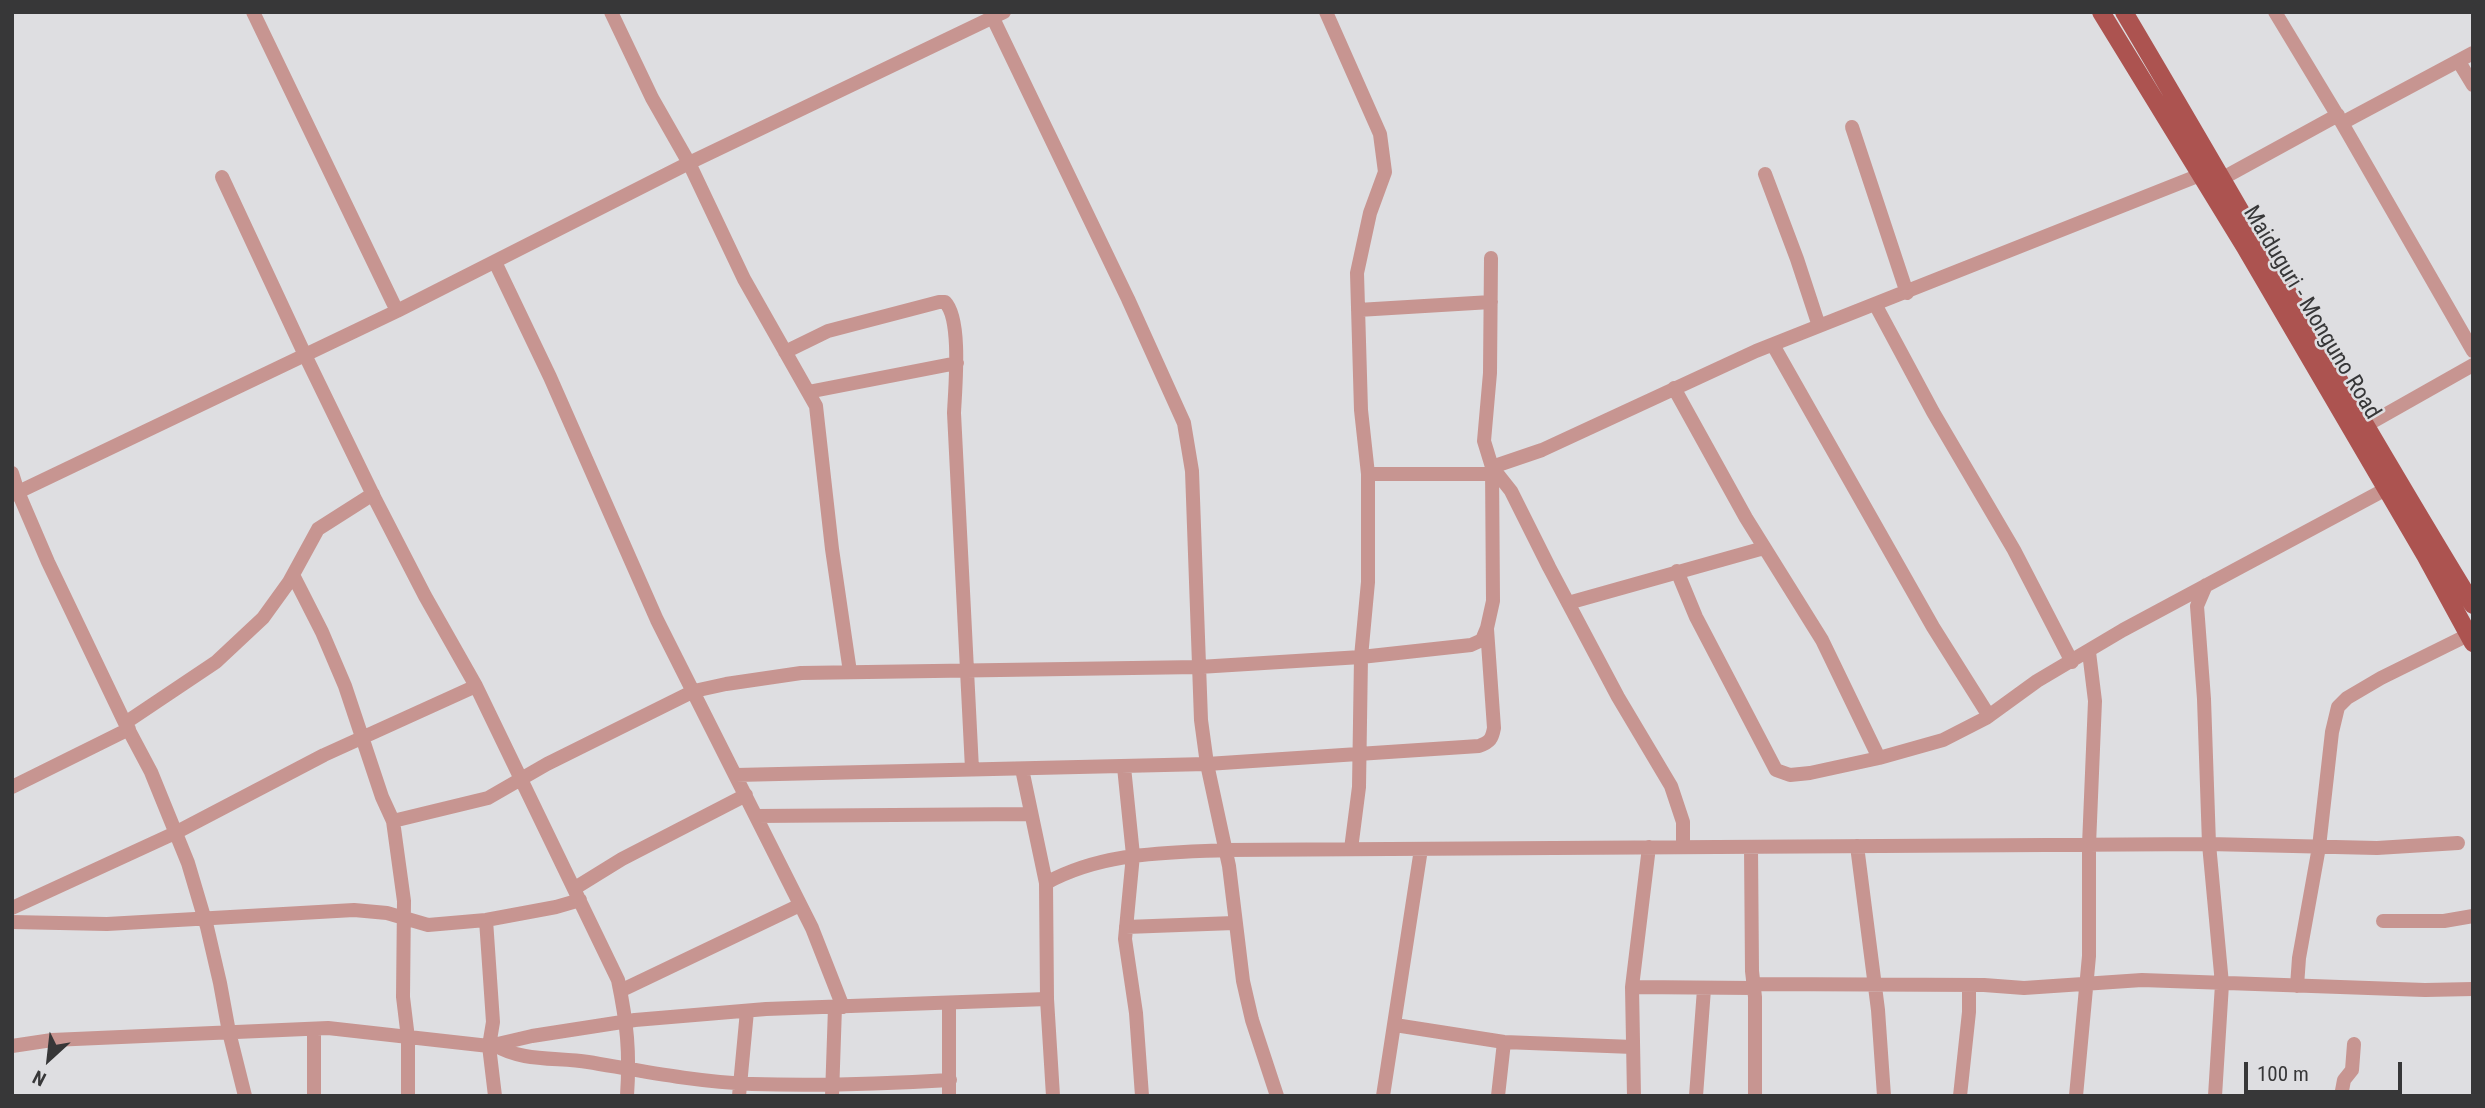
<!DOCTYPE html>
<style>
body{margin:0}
#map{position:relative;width:2485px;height:1108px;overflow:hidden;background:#dedee1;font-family:"Roboto Condensed",sans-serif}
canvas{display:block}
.frame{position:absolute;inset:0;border:14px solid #373738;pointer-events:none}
.north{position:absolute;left:14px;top:1024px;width:70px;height:70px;-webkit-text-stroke:5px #dedee1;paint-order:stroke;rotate:207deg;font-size:19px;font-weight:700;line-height:28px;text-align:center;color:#373738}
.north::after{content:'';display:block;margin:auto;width:24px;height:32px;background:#373738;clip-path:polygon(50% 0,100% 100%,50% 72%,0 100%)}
.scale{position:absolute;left:2244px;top:1062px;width:158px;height:32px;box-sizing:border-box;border:4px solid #373738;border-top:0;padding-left:9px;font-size:21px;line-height:24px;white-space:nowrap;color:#373738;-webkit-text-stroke:5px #dedee1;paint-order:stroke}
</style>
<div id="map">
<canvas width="2485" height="1108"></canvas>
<div class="frame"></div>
<div class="north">N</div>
<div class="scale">100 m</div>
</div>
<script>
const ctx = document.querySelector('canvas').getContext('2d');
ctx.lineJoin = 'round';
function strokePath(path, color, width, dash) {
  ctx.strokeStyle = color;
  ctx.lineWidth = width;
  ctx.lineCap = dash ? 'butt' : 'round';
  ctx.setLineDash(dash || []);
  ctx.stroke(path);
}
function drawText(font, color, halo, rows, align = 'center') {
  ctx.font = font + ' "Roboto Condensed",sans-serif';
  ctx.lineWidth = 5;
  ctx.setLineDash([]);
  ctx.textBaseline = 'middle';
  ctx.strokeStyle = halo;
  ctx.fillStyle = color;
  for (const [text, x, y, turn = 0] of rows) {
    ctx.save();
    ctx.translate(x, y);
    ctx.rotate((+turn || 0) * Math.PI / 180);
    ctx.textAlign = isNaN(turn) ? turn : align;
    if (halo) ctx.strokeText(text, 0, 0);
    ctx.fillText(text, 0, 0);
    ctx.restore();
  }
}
const minor = new Path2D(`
 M253,12l144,299
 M611,12l41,86 37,65 55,116 72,127 16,143 18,123
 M990,12l138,287 56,124 8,48 9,249 6,44 22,102 14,115 9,39 25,76
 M1326,12l54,122 5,38 -15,41 -13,60 4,137 7,64v108l-7,75 -2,130 -8,62
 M2275,12l67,111 131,228
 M2459,62l14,23
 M2342,123l131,-70
 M1852,127l55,166
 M1765,174l32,85 22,67
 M222,177l83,178 71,146 49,95 51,90 142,294c9,43 12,72 9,116
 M2223,178l115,-63
 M495,262l55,115 107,243 155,308 31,79
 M1875,304l58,108 81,138 58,112
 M1358,310l133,-8
 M1773,345l160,282 56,89
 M785,352l43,-21 111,-29h6c17,17 10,87 9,111l18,356
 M1674,388l72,130 76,122 57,118
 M808,392l149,-29
 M2358,430l115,-65
 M1492,467l50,-17 214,-99 444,-176
 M1492,467l19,24 38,76 69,130 53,89 12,36v25
 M12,473l6,19 30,70 77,161 26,49 37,91 19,64 13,56 9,49 16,64
 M1368,474h124
 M12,495l385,-184 292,-148 315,-151
 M1677,571l19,46 80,153 14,5 20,-2 69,-15 64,-18 43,-22 51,-37 86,-51 263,-141
 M293,575l29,57 23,54 37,111 11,24 11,80 -1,96 5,41v58
 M2206,585l-9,21 1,13 6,80 5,145 13,140 -7,112
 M1568,603l196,-55
 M125,723l91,-61 47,-44 26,-36 29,-53 55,-35
 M1124,767l9,88 -8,84 11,74 6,83
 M1022,769l24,114 1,116 6,97
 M736,775l471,-11 272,-18c11,-4 13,-7 15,-18l-7,-99
 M12,787l117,-58
 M756,816l274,-2
 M393,821l95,-23 59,-34 147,-73 32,-7 75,-11 398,-6 162,-10 110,-12 11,-5 5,-12 6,-27 -1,-134 -8,-26 6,-68 1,-115
 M1857,846l21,164 6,86
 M1751,847l1,124 3,26v99
 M1046,883c57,-31 117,-30 180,-33l983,-6 168,4 81,-5
 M575,888l47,-29 124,-64
 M12,908l163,-75 149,-78 152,-69
 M486,920l7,102 -4,24 6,50
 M2383,921h61l29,-5
 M12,922l95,2 247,-14 33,3 41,12 58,-5 70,-13 24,-7
 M1126,927l108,-4
 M1753,984l231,1 40,3 118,-8 283,10 48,-1
 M2297,986l2,-28 20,-111 13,-115 6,-25 9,-9 34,-20 87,-43
 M1632,987l122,1
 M620,991l180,-86
 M949,1004v92
 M1395,1025l109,17 129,5
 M314,1029v67
 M495,1045c26,17 63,12 93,17 54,9 109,20 164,22 66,2 132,0 198,-4
 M12,1046l40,-6 276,-12 161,18 43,-10 103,-16 131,-11 281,-10
 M739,1096l8,-85
 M832,1096l3,-89
 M1383,1096l38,-247
 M1498,1096l6,-54
 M1634,1096l-2,-109 17,-140
 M1696,1096l8,-107
 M1960,1096l9,-84v-26
 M2076,1096l13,-140v-111l6,-144 -6,-49
 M2341,1096l3,-16 8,-10 2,-26`);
const major = new Path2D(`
 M2101,12l144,235 180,308 48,88
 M2124,12c117,197 229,397 349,593`);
const streetNames = [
 ["Maiduguri - Monguno Road",2311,313,59]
];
strokePath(minor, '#c79591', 14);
strokePath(major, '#ac5350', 18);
drawText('23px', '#373738', '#dedee1', streetNames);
</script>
